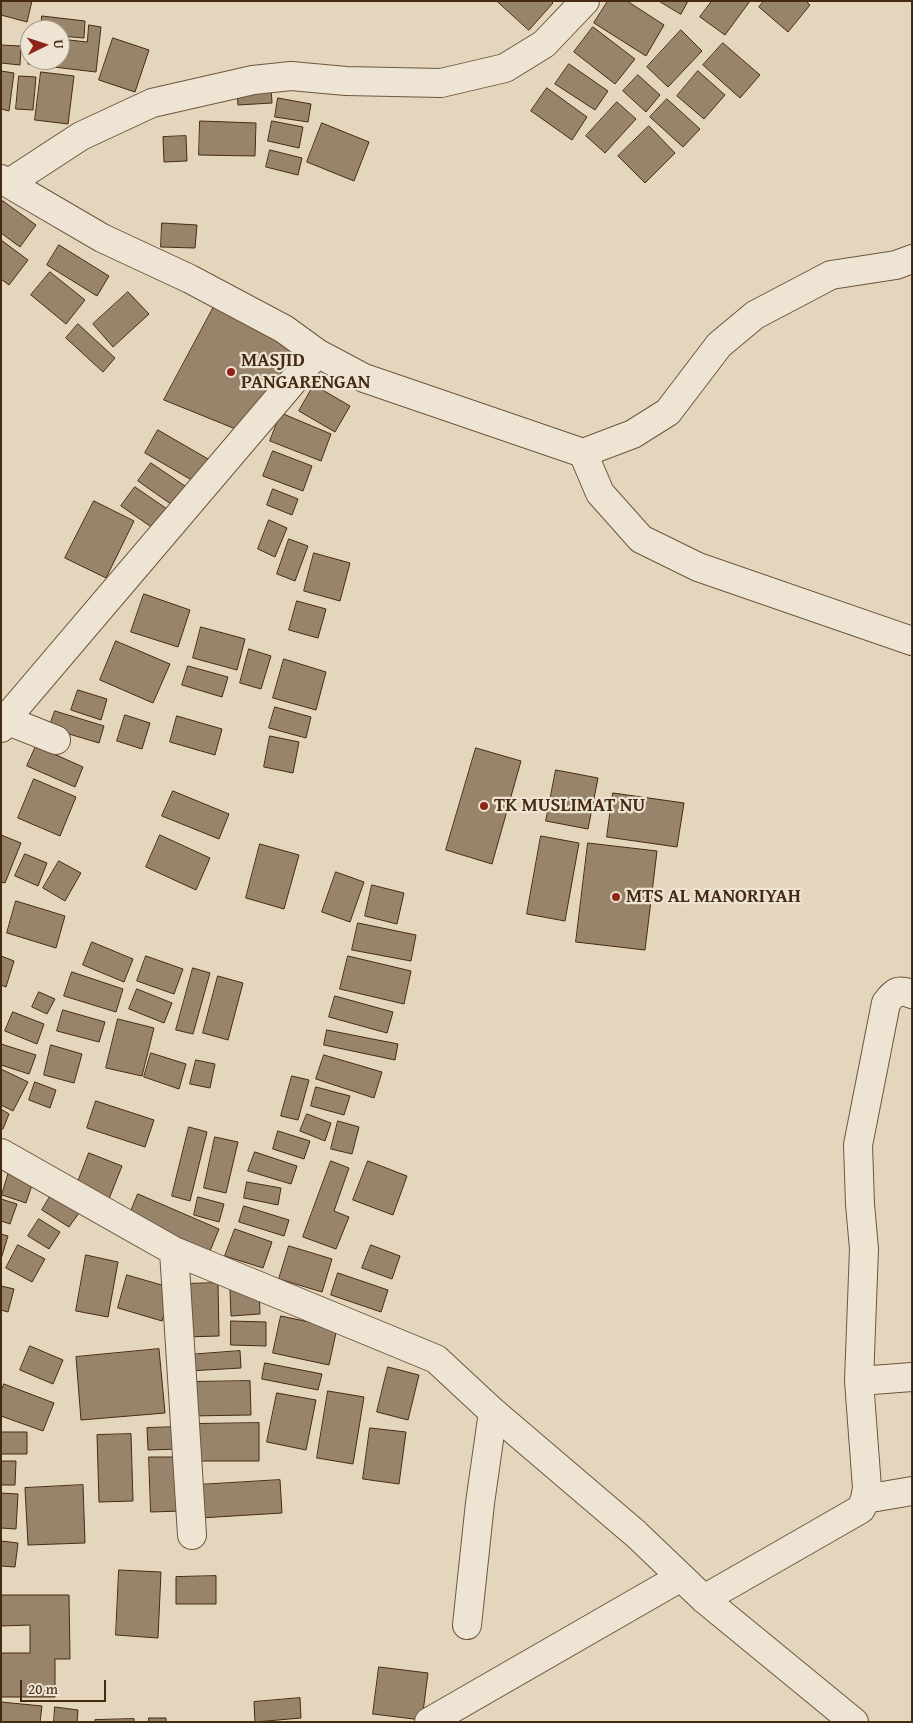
<!DOCTYPE html>
<style>
body{margin:0}
#map{position:relative;width:913px;height:1723px;overflow:hidden;background:#e4d6bd;font-family:"Gentium Book Plus",serif}
canvas{display:block}
.frame{position:absolute;inset:0;border:2px solid #462b12;pointer-events:none}
.north{position:absolute;left:20px;top:20px;width:50px;height:50px;box-sizing:border-box;background:#ede4d4;border:1px solid #aa9a86;border-radius:50%;rotate:86deg;font-size:14px;font-weight:700;line-height:20px;text-align:center;color:#462b12}
.north::after{content:'';display:block;margin:auto;width:18px;height:22px;background:#8f2418;clip-path:polygon(50% 0,100% 100%,50% 72%,0 100%)}
.scale{position:absolute;left:20px;top:1680px;width:86px;height:22px;box-sizing:border-box;border:2px solid #462b12;border-top:0;padding-left:6px;font-size:15px;line-height:18px;white-space:nowrap;color:#462b12;-webkit-text-stroke:4px #ede4d4;paint-order:stroke}
</style>
<div id="map">
<canvas width="913" height="1723"></canvas>
<div class="frame"></div>
<div class="north">U</div>
<div class="scale">20 m</div>
</div>
<script>
const ctx = document.querySelector('canvas').getContext('2d');
ctx.lineJoin = 'round';
function paint(path, color) {
  ctx.fillStyle = color;
  ctx.fill(path, 'evenodd');
}
function strokePath(path, color, width, dash) {
  ctx.strokeStyle = color;
  ctx.lineWidth = width;
  ctx.lineCap = dash ? 'butt' : 'round';
  ctx.setLineDash(dash || []);
  ctx.stroke(path);
}
function drawText(font, color, halo, rows, align = 'center') {
  ctx.font = font + ' "Gentium Book Plus",serif';
  ctx.lineWidth = 4.5;
  ctx.setLineDash([]);
  ctx.textBaseline = 'middle';
  ctx.strokeStyle = halo;
  ctx.fillStyle = color;
  for (const [text, x, y, turn = 0] of rows) {
    ctx.save();
    ctx.translate(x, y);
    ctx.rotate((+turn || 0) * Math.PI / 180);
    ctx.textAlign = isNaN(turn) ? turn : align;
    if (halo) ctx.strokeText(text, 0, 0);
    ctx.fillText(text, 0, 0);
    ctx.restore();
  }
}
const building = new Path2D(`
 M1,1h31l-5,21 -26,-7z
 M497,1h54l2,2 -24,27z
 M608,1h19l37,24 -18,31 -52,-33z
 M659,1h29l-7,13z
 M712,1h38l-25,34 -25,-18z
 M764,1h42l4,4 -22,27 -29,-25z
 M42,16l43,5 -1,17 -24,-2v-6h-19z
 M89,25l12,2 -5,45 -68,-8 2,-17v13h30v-21l27,3z
 M593,27l42,32 -20,25 -41,-32z
 M681,30l21,21 -34,36 -21,-20z
 M113,38l36,12 -14,42 -36,-12z
 M723,43l37,32 -20,23 -37,-33z
 M1,45l20,1 -1,19 -19,-2z
 M569,64l39,27 -13,19 -40,-26z
 M1,71l13,2 -5,38 -8,-2z
 M698,71l27,24 -21,24 -27,-23z
 M41,72l33,4 -6,48 -33,-4z
 M638,75l22,20 -14,17 -23,-21z
 M19,76l17,1 -3,33 -17,-1z
 M271,87l1,16 -34,2 -1,-15z
 M547,88l40,29 -15,23 -41,-29z
 M278,98l33,6 -3,18 -33,-5z
 M667,99l33,30 -17,18 -33,-30z
 M617,102l19,17 -31,34 -19,-17z
 M200,121l56,2 -1,33 -56,-1z
 M272,121l31,6 -4,21 -31,-7z
 M322,123l47,19 -15,39 -47,-19z
 M649,126l26,27 -30,30 -27,-27z
 M186,136l1,25 -23,1 -1,-25z
 M270,150l32,8 -4,17 -32,-8z
 M3,201l33,24 -16,22 -19,-14v-29z
 M162,223l35,2 -2,23 -34,-1z
 M1,240l27,20 -19,25 -8,-6z
 M59,245l50,31 -12,20 -50,-31z
 M50,272l35,28 -19,24 -35,-29z
 M128,292l21,22 -36,33 -20,-23z
 M218,299l82,46 -57,87 -79,-32z
 M78,324l37,34 -12,14 -37,-34z
 M314,385l36,21 -15,26 -36,-21z
 M281,413l50,21 -10,27 -51,-20z
 M158,430l57,33 -13,23 -57,-33z
 M273,451l39,15 -9,25 -40,-15z
 M151,463l37,25 -13,19 -37,-26z
 M135,487l38,26 -13,20 -39,-27z
 M273,489l25,10 -6,16 -25,-10z
 M94,501l40,20 -28,57 -41,-20z
 M269,520l18,8 -12,29 -17,-8z
 M289,539l19,7 -13,35 -18,-7z
 M314,553l36,10 -10,38 -36,-10z
 M144,594l46,16 -12,37 -47,-15z
 M297,601l29,8 -8,29 -29,-8z
 M201,627l44,12 -8,31 -44,-12z
 M116,641l54,23 -17,39 -53,-23z
 M249,649l22,7 -10,33 -21,-6z
 M284,659l42,13 -10,38 -43,-12z
 M188,666l40,11 -6,20 -40,-12z
 M78,690l29,9 -6,21 -30,-10z
 M275,707l36,10 -5,21 -37,-10z
 M55,711l49,15 -5,17 -50,-15z
 M125,715l25,8 -8,26 -25,-8z
 M177,716l45,13 -7,26 -45,-13z
 M270,736l29,6 -6,31 -29,-6z
 M36,746l47,21 -8,20 -48,-21z
 M476,748l45,13 -29,103 -46,-14z
 M556,770l42,8 -10,51 -42,-8z
 M34,779l42,18 -16,39 -42,-18z
 M173,791l56,23 -10,25 -57,-23z
 M613,793l71,10 -7,44 -70,-10z
 M1,835l20,8 -16,40 -4,-1z
 M160,835l50,23 -14,32 -50,-23z
 M541,836l38,7 -14,78 -38,-7z
 M588,843l69,8 -12,99 -69,-8z
 M260,844l39,11 -15,54 -38,-11z
 M25,854l22,9 -9,23 -23,-10z
 M59,861l22,12 -16,28 -22,-13z
 M336,872l28,10 -14,40 -28,-10z
 M372,885l32,8 -7,31 -32,-8z
 M16,901l49,15 -9,32 -49,-15z
 M358,923l58,12 -5,26 -59,-11z
 M92,942l41,17 -9,23 -41,-17z
 M1,956l13,5 -8,26 -5,-2z
 M146,956l37,13 -9,25 -37,-13z
 M348,956l63,15 -7,33 -64,-15z
 M193,968l17,5 -17,61 -17,-4z
 M72,972l51,17 -7,23 -52,-16z
 M218,976l25,7 -15,57 -25,-7z
 M137,989l35,14 -8,20 -35,-14z
 M39,992l16,7 -8,15 -15,-7z
 M335,996l58,16 -6,21 -58,-16z
 M63,1010l42,12 -6,20 -42,-11z
 M13,1012l31,12 -7,20 -32,-13z
 M118,1019l36,9 -12,48 -36,-8z
 M327,1030l71,14 -3,16 -71,-15z
 M1,1044l35,11 -7,19 -28,-9z
 M51,1045l31,9 -8,29 -30,-8z
 M151,1053l35,11 -7,25 -35,-12z
 M324,1055l58,17 -8,26 -58,-19z
 M196,1060l19,4 -5,24 -20,-4z
 M1,1069l27,13 -15,29 -12,-6z
 M292,1076l17,4 -11,40 -17,-4z
 M35,1082l21,8 -6,18 -21,-8z
 M316,1087l34,9 -6,19 -33,-9z
 M96,1101l58,19 -9,27 -58,-19z
 M1,1109l8,5 -6,15h-2z
 M307,1114l24,9 -6,18 -25,-10z
 M338,1121l21,6 -7,27 -21,-5z
 M189,1127l18,5 -17,69 -18,-5z
 M278,1131l32,10 -6,18 -31,-10z
 M215,1137l23,5 -12,51 -22,-5z
 M255,1152l42,14 -6,18 -43,-13z
 M89,1153l33,13 -13,33 -33,-12z
 M331,1161l18,7 -15,43 15,6 -13,32 -33,-12z
 M368,1161l39,15 -14,39 -40,-15z
 M10,1168l25,8 -9,27 -24,-8z
 M247,1182l34,6 -3,17 -34,-7z
 M138,1194l81,35 -9,22 -81,-35z
 M51,1195l28,18 -10,14 -27,-17z
 M198,1197l26,7 -5,18 -25,-7z
 M1,1199l16,5 -7,20 -9,-3z
 M244,1206l45,14 -5,16 -45,-14z
 M39,1219l21,13 -11,17 -21,-13z
 M235,1229l37,13 -9,26 -38,-12z
 M1,1234l7,2 -7,23z
 M18,1245l27,14 -13,23 -26,-14z
 M371,1245l29,11 -8,23 -30,-11z
 M289,1246l43,13 -10,33 -43,-13z
 M86,1255l32,7 -10,55 -32,-6z
 M338,1273l50,17 -7,22 -50,-17z
 M127,1275l45,13 -10,33 -44,-13z
 M218,1283l1,53 -35,1 -1,-53z
 M1,1286l13,3 -6,23 -7,-2z
 M259,1289l1,25 -29,2 -1,-26z
 M281,1316l56,12 -8,37 -56,-12z
 M231,1321l35,1v24l-35,-1z
 M30,1346l33,14 -10,24 -33,-14z
 M159,1349l6,64 -84,7 -5,-63z
 M240,1351l1,17 -53,3 -1,-16z
 M265,1363l57,11 -4,16 -56,-11z
 M388,1367l31,8 -11,45 -31,-8z
 M250,1381l1,34 -61,1 -1,-34z
 M4,1384l50,19 -11,28 -42,-15v-24z
 M328,1391l36,6 -11,67 -36,-6z
 M277,1393l39,7 -10,50 -39,-8z
 M259,1423v38h-65l-1,-37z
 M178,1427l1,22 -31,1 -1,-22z
 M370,1428l36,4 -7,52 -36,-5z
 M1,1432h26v22h-26z
 M131,1434l2,67 -34,1 -2,-67z
 M149,1457h33l1,54 -32,1z
 M1,1461h15l-1,24h-14z
 M280,1480l2,33 -82,5 -3,-33z
 M83,1485l2,58 -57,2 -3,-57z
 M1,1493l17,1 -2,35 -15,-1z
 M1,1541l17,2 -3,24 -14,-1z
 M119,1570l42,2 -3,66 -42,-3z
 M216,1576v28h-40v-27z
 M1,1595h68l1,64h-15v38h-54v-44h29v-28l-29,1z
 M379,1667l49,6 -6,47 -49,-6z
 M300,1698l1,20 -46,4 -1,-20z
 M1,1702l41,4 -2,16h-39z
 M55,1707l23,3 -1,12h-23z
 M149,1718h17v4h-17z
 M134,1719v3h-39v-2z`);
const minor = new Path2D(`
 M1,179l101,59 88,41 94,50 33,24 47,25 219,75 17,40 41,46 57,28 214,74
 M9,183l72,-47 71,-33 101,-23 38,-4 55,5 95,2 64,-15 39,-24 41,-43
 M583,453l50,-19 35,-22 51,-67 36,-30 76,-40 65,-10 16,-6
 M1,718l55,22
 M1,728l4,-8 312,-367
 M1,1153l173,98 262,108 57,53 143,122 68,65 150,123
 M174,1251l18,284
 M859,1381l53,-4
 M865,1499l47,-8
 M704,1599l157,-90 4,-10 2,-11 -8,-107 5,-132 -4,-45 -2,-59 28,-142c9,-12 12,-14 26,-9
 M467,1625l13,-122 13,-91
 M429,1722l252,-145`);
const markers = [
 [231,372,5,"#8f2418"],
 [484,806,5,"#8f2418"],
 [616,897,5,"#8f2418"]
];
const poiNames = [
 ["MASJID",241,361],
 ["PANGARENGAN",241,383],
 ["TK MUSLIMAT NU",494,806],
 ["MTS AL MANORIYAH",626,897]
];
paint(building, '#98846b');
strokePath(building, '#462b12', 1);
strokePath(minor, '#6e563d', 30);
strokePath(minor, '#ede4d4', 28);
for (const [x, y, r, color] of markers) {
  const dot = new Path2D();
  dot.arc(x, y, r, 0, 2 * Math.PI);
  ctx.fillStyle = color;
  ctx.fill(dot);
  strokePath(dot, '#ede4d4', 2);
}
drawText('bold 19px', '#462b12', '#ede4d4', poiNames, 'left');
</script>
